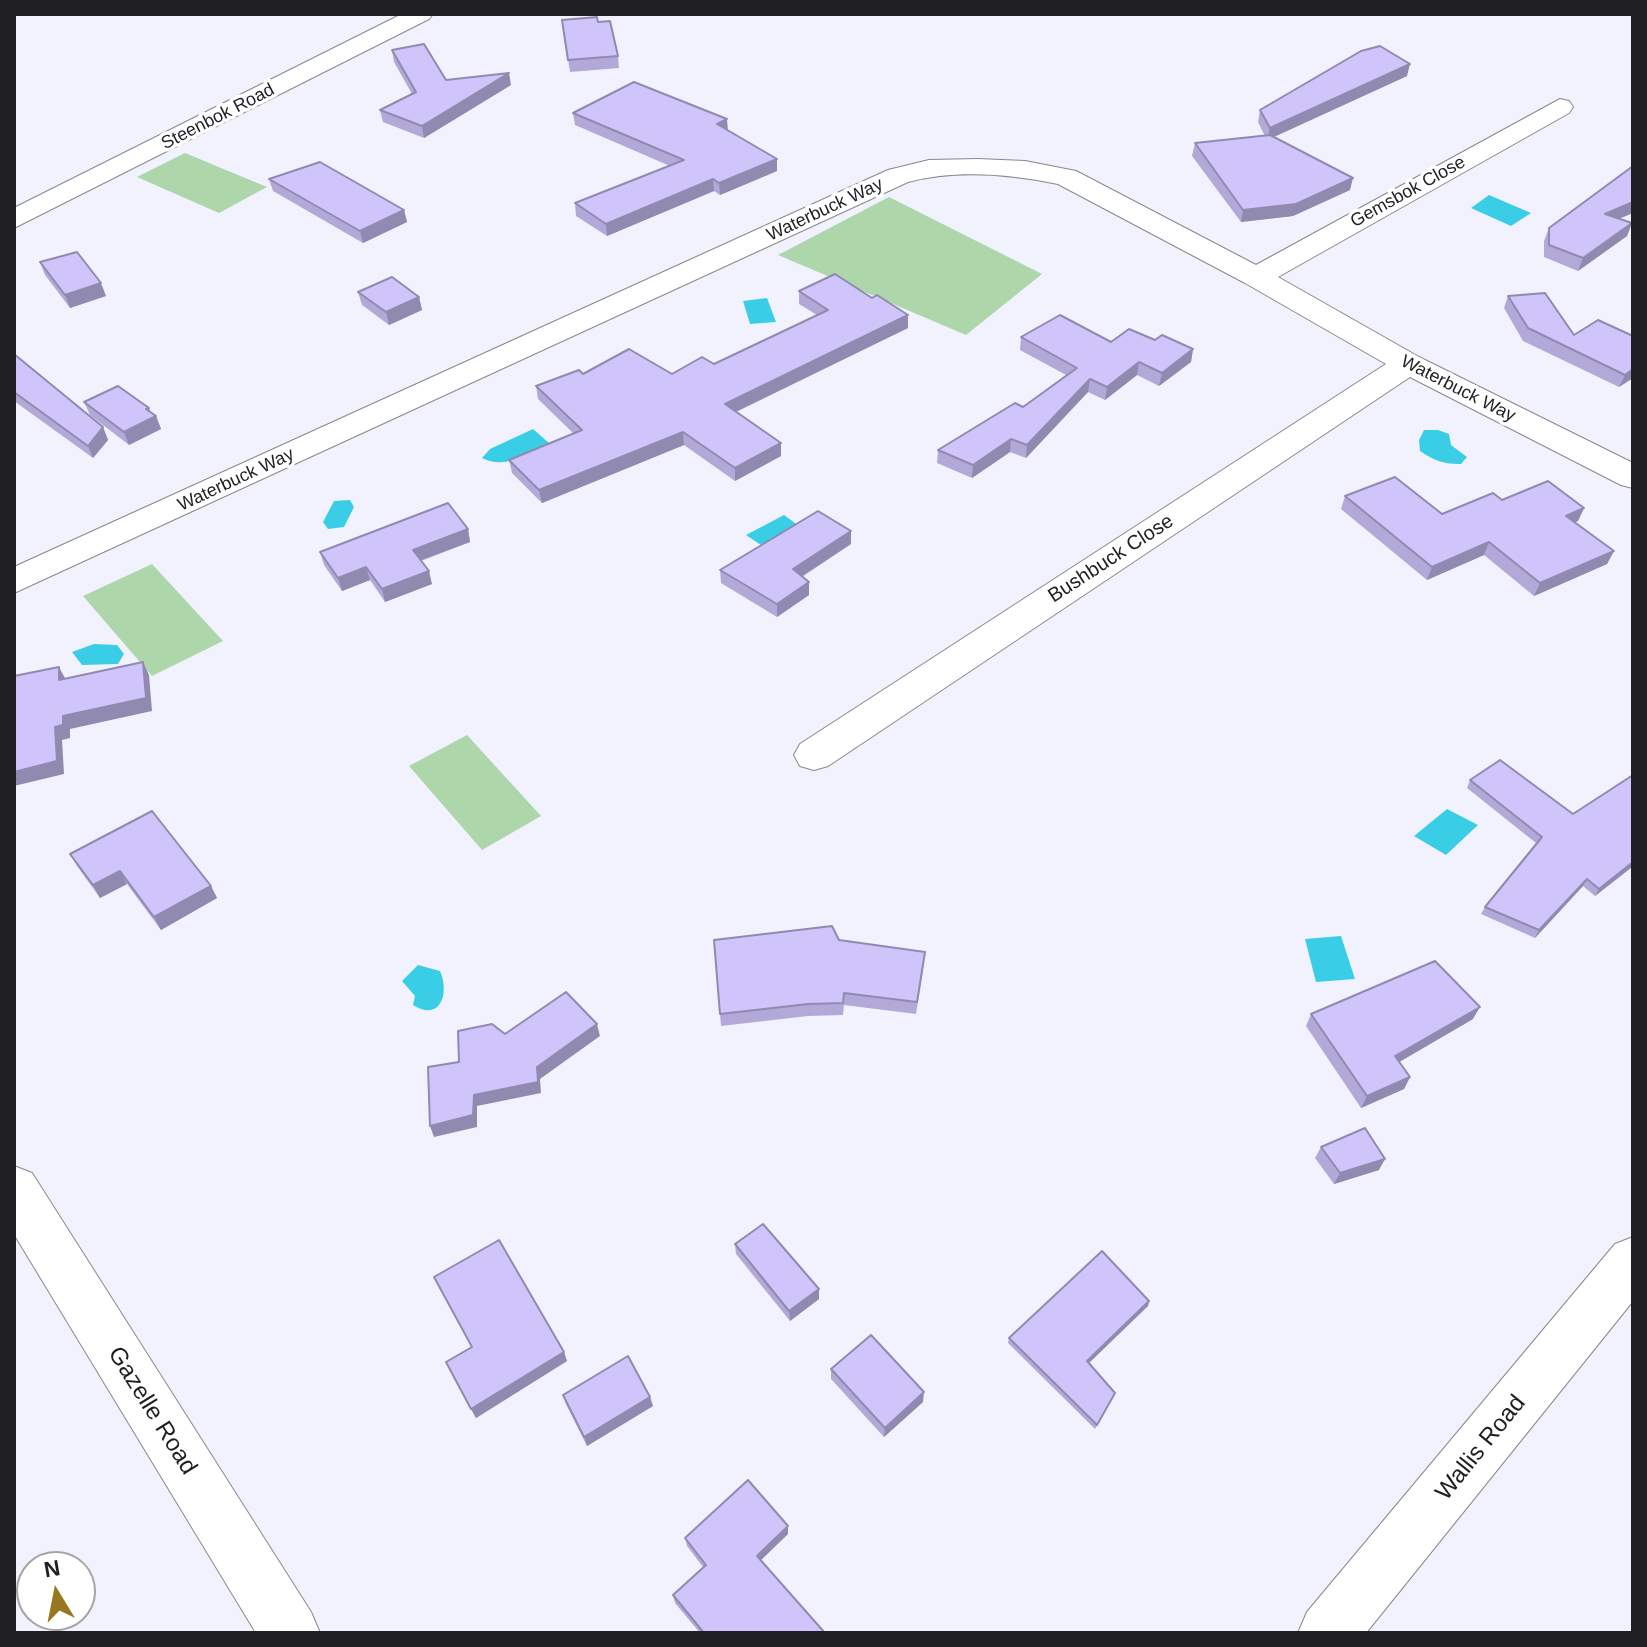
<!DOCTYPE html>
<style>
body{margin:0}
#map{position:relative;width:1647px;height:1647px;overflow:hidden;background:#f1f2fe;font-family:Arial,sans-serif}
canvas{display:block}
.frame{position:absolute;inset:0;border:16px solid #1f1f23;pointer-events:none}
.north{position:absolute;left:16px;top:1551px;width:80px;height:80px;box-sizing:border-box;background:#fff;border:2px solid #a5a5a7;border-radius:50%;rotate:350deg;font-size:22px;font-weight:700;line-height:32px;text-align:center;color:#1f1f23}
.north::after{content:'';display:block;margin:auto;width:28px;height:36px;background:#977821;clip-path:polygon(50% 0,100% 100%,50% 72%,0 100%)}
</style>
<div id="map">
<canvas width="1647" height="1647"></canvas>
<div class="frame"></div>
<div class="north">N</div>
</div>
<script>
const ctx = document.querySelector('canvas').getContext('2d');
ctx.lineJoin = 'round';
function paint(path, color) {
  ctx.fillStyle = color;
  ctx.fill(path, 'evenodd');
}
function strokePath(path, color, width, dash) {
  ctx.strokeStyle = color;
  ctx.lineWidth = width;
  ctx.lineCap = dash ? 'butt' : 'round';
  ctx.setLineDash(dash || []);
  ctx.stroke(path);
}
function drawText(font, color, halo, rows, align = 'center') {
  ctx.font = font + ' Arial,sans-serif';
  ctx.lineWidth = 7;
  ctx.setLineDash([]);
  ctx.textBaseline = 'middle';
  ctx.strokeStyle = halo;
  ctx.fillStyle = color;
  for (const [text, x, y, turn = 0] of rows) {
    ctx.save();
    ctx.translate(x, y);
    ctx.rotate((+turn || 0) * Math.PI / 180);
    ctx.textAlign = isNaN(turn) ? turn : align;
    if (halo) ctx.strokeText(text, 0, 0);
    ctx.fillText(text, 0, 0);
    ctx.restore();
  }
}
const green = new Path2D(`
 M185,153l82,34 -48,26 -82,-36z
 M889,197l153,77 -76,61 -188,-80z
 M152,564l71,77 -71,35 -69,-80z
 M467,735l74,81 -59,34 -73,-84z`);
const water = new Path2D(`
 M1489,195l42,18 -20,13 -40,-18z
 M767,298l9,24 -26,2 -7,-23z
 M533,429l16,14c-22,11 -43,27 -67,15l8,-9z
 M1424,430h14l11,4 2,11 16,12 -6,7c-18,0 -26,-3 -41,-13l-1,-11z
 M350,500l4,7 -10,20 -16,2 -5,-7 11,-21z
 M784,515l15,11 -38,19 -15,-10z
 M94,644l23,1 7,9 -6,10 -36,1 -10,-13z
 M1447,809l31,16 -32,30 -32,-19z
 M1341,936l14,43 -39,3 -11,-43z
 M418,965l22,6c10,23 0,51 -27,34l2,-9 -13,-15z`);
const minor = new Path2D(`
 M402,14h31l-4,5 -415,209v-20z
 M1560,99l9,2 4,6 -4,6 -291,164 141,80 214,106v25l-12,-3 -211,-108 -582,389 -14,4 -14,-4 -6,-11 6,-11 586,-380 -141,-81 -187,-99c-48,-10 -102,-15 -150,-2l-894,411v-26l874,-397 41,-10 49,-1 47,2 51,10 180,94z
 M14,1166l18,7 279,439 9,21h-64l-242,-399z
 M1633,1237v64l-267,332h-68l9,-21 308,-368z`);
const wall = new Path2D(`
 M562,20l36,2 20,34 1,12 -49,4z
 M392,50l54,30 65,5 -87,53 -41,-16 -3,-12 32,-16 -18,-32z
 M1407,76l-133,61 76,53 -57,26 -52,6 -49,-66 3,-13 70,-7 -7,-14 2,-12z
 M573,113l155,17 49,41 -57,24 -6,-4 -107,45 -31,-20 -1,-13 95,-37 -95,-41z
 M269,179l135,31 3,12 -44,21 -90,-52z
 M1633,213l-14,6 13,4 -5,13 -49,35 -34,-14v-16l5,-13z
 M40,262l66,34 -36,12 -25,-33z
 M799,291l73,7 36,17v13l-172,84 45,31v13l-46,25 -51,-36 -142,58 -30,-30 -3,-13 65,-26 -36,-35 -2,-13 47,-12h89l42,-10 103,-49 -18,-11z
 M358,292l61,5 3,13 -33,15 -27,-20z
 M1508,296l66,39 59,43 -14,9 -96,-46 -19,-33z
 M1021,337l90,5 44,-2 38,9 -2,13 -32,24 -22,-11 -32,25 -17,-8 -62,66 -16,-6 -38,26 -35,-15 1,-13 85,-43 43,-32 -46,-25z
 M14,354l89,73 5,13 -15,18 -79,-57z
 M84,402l67,11 5,3 5,13 -32,16 -39,-30z
 M1345,496l97,18 60,-14 82,8 -6,13 -3,1 39,29 -7,13 -73,32 -50,-41 -57,25 -86,-71z
 M468,529l2,13 -49,19 11,23 -47,18 -15,-22 -28,11 -18,-26 -4,-13z
 M851,544l-49,33 7,5v13l-32,22 -56,-34 -1,-13z
 M1633,775v90l-1,2 -37,29 -12,-10 -48,52 -54,-24 4,-7 51,-64 -69,-55 3,-8 103,34z
 M70,854l141,32 6,12 -56,32 -34,-46 -27,14 -23,-32z
 M714,940h125l85,24 -8,50 -72,-9 -1,10 -35,1 -87,10z
 M1311,1014l162,5 -74,43 11,15 -6,12 -43,19 -55,-82z
 M1321,1147l58,23 -45,14 -19,-26z
 M735,1244l84,45v10l-29,22 -54,-67z
 M434,1277l130,75 3,9 -91,57 -30,-56 26,-15z
 M1149,1301l-1,5 -59,56 26,31 -20,36 -87,-86 1,-5z
 M831,1369l92,33 -39,35 -53,-58z
 M563,1395l87,2 3,9 -66,40 -21,-42z
 M788,1534l-27,26 64,73h-125l-25,-30 -2,-8 30,-28 -16,-21 -2,-8z`);
const shadedWall = new Path2D(`
 M1410,64l-3,12 -140,64 3,-12z
 M509,73l2,12 -87,53 -2,-12z
 M727,119l1,12 -11,-7z
 M777,159v12l-57,24 -1,-12z
 M1353,178l-3,12 -57,26 -52,6 2,-12z
 M713,179l1,12 -107,45 -1,-12z
 M1633,202v11l-33,13 5,-12z
 M404,210l3,12 -44,21 -3,-12z
 M1632,223l-5,13 -49,35 5,-13z
 M101,283l5,13 -36,12 -5,-13z
 M419,297l3,13 -33,15 -3,-13z
 M908,315v13l-183,89v-13z
 M1193,349l-2,13 -32,24 3,-13z
 M1139,362l-2,13 -32,25 2,-13z
 M1633,369v9l-14,9 6,-12z
 M1090,379l-2,13 -62,66 1,-13z
 M149,408l4,10 3,-2 5,13 -32,16 -5,-13 22,-23z
 M103,427l5,13 -15,18 -5,-12z
 M683,432l1,13 -142,58 -3,-13z
 M1011,439l-1,13 -38,26 1,-13z
 M781,443v13l-46,25v-13z
 M1584,508l-6,13 -18,7 6,-12z
 M468,529l2,13 -54,20 -3,-12z
 M851,531v13l-58,38v-13z
 M1489,542l-5,13 -57,25 5,-13z
 M1614,551l-7,13 -73,32 6,-13z
 M366,567l4,13 -28,11 -4,-13z
 M429,571l3,13 -47,18 -3,-13z
 M809,582v13l-32,22v-13z
 M143,662l6,13 3,36 -82,18v9l-8,2 2,34 -50,12v-14l41,-45 8,-11z
 M59,667l7,13h-7z
 M1633,862l-1,5 -37,29 4,-7z
 M120,871l7,13 -27,14 -7,-13z
 M1587,879l-4,7 -48,52 4,-8z
 M211,886l6,12 -56,32 -7,-13z
 M1480,1007l-7,12 -84,49 6,-12z
 M597,1024l3,12 -60,43 1,14 -64,13v21l-43,10 -4,-11 44,-31 63,-28z
 M1410,1077l-6,12 -43,19 6,-12z
 M1385,1159l-6,11 -45,14 6,-11z
 M819,1289v10l-29,22 -1,-10z
 M1149,1301l-1,5 -62,60 1,-5z
 M564,1352l3,9 -91,57 -5,-9z
 M924,1392l-1,10 -39,35 1,-9z
 M650,1397l3,9 -66,40 -3,-9z
 M788,1526v8l-30,29 -1,-7z`);
const building = new Path2D(`
 M597,17l1,5 12,-1 8,35 -50,4 -6,-40z
 M424,44l22,36 63,-7 -87,53 -42,-16 36,-18 -24,-42z
 M1380,46l30,18 -140,64 -10,-18 101,-59z
 M634,82l93,37 -10,5 60,35 -58,24 -6,-4 -107,45 -31,-21 109,-43 -111,-47z
 M1270,135l83,43 -57,26 -53,6 -48,-67z
 M320,162l84,48 -44,21 -91,-52z
 M1633,166v36l-28,12 27,9 -49,35 -34,-13v-17z
 M77,252l24,31 -36,12 -25,-33z
 M835,274l37,24 5,-3 31,20 -183,89 56,39 -46,25 -52,-36 -144,58 -30,-30 73,-30 -46,-44 43,-16 4,4 46,-25 43,25 30,-17 12,7 114,-54 -29,-19z
 M392,277l27,20 -33,15 -28,-20z
 M1545,293l29,42 24,-15 35,16v33l-8,6 -97,-47 -20,-32z
 M1060,315l51,27 18,-13 26,11 7,-5 31,14 -31,24 -23,-11 -32,25 -17,-8 -63,66 -16,-6 -38,26 -35,-15 77,-47 8,4 54,-39 -56,-31z
 M14,354l89,73 -15,19 -74,-54z
 M118,386l31,22 -3,1 10,7 -32,16 -40,-30z
 M1395,477l47,37 51,-21 9,7 46,-19 36,27 -18,8 48,35 -74,32 -51,-41 -57,25 -87,-71z
 M448,503l20,26 -55,21 16,21 -47,18 -16,-22 -28,11 -18,-26z
 M818,511l33,20 -58,38 16,13 -32,22 -57,-34z
 M143,662l3,36 -83,18v9l-8,2 2,34 -43,11v-96l45,-9v13z
 M1500,760l73,54 60,-39v87l-34,27 -12,-10 -48,51 -54,-23 57,-70 -72,-57z
 M152,811l59,75 -57,31 -34,-46 -27,14 -23,-31z
 M832,926l7,14 86,12 -8,50 -73,-9 -1,10 -35,1 -88,10 -6,-74z
 M1435,961l45,46 -85,49 15,21 -43,19 -56,-82z
 M566,992l31,32 -60,43 1,15 -64,13 -1,20 -43,11 -2,-59 31,-5 -1,-31 34,-7 13,10z
 M1365,1128l20,31 -45,14 -19,-26z
 M763,1224l56,65 -30,22 -54,-67z
 M499,1240l65,112 -93,57 -25,-47 26,-15 -38,-70z
 M1102,1251l47,50 -62,60 28,32 -18,32 -88,-87z
 M871,1335l53,57 -39,36 -54,-59z
 M628,1356l22,41 -66,40 -21,-42z
 M748,1480l40,46 -31,30 68,77h-121l-31,-38 33,-30 -21,-27z`);
const farStreetnames = [
 ["Steenbok Road",218,117,-27],
 ["Gemsbok Close",1408,192,-29],
 ["Waterbuck Way",825,210,-25],
 ["Waterbuck Way",1458,389,27],
 ["Waterbuck Way",236,480,-25]
];
const streetNames = [
 ["Bushbuck Close",1111,559,-33]
];
const nearStreetnames = [
 ["Gazelle Road",152,1411,58],
 ["Wallis Road",1481,1448,-51]
];
paint(green, '#add7ab');
paint(water, '#3acde6');
strokePath(minor, '#868791', 2);
paint(minor, '#fff');
paint(wall, '#b2a9d8');
paint(shadedWall, '#918ab0');
paint(building, '#cfc5fb');
strokePath(building, '#918ab0', 2);
drawText('18px', '#1f1f23', '#fff', farStreetnames);
drawText('20px', '#1f1f23', '#fff', streetNames);
drawText('24px', '#1f1f23', '#fff', nearStreetnames);
</script>
